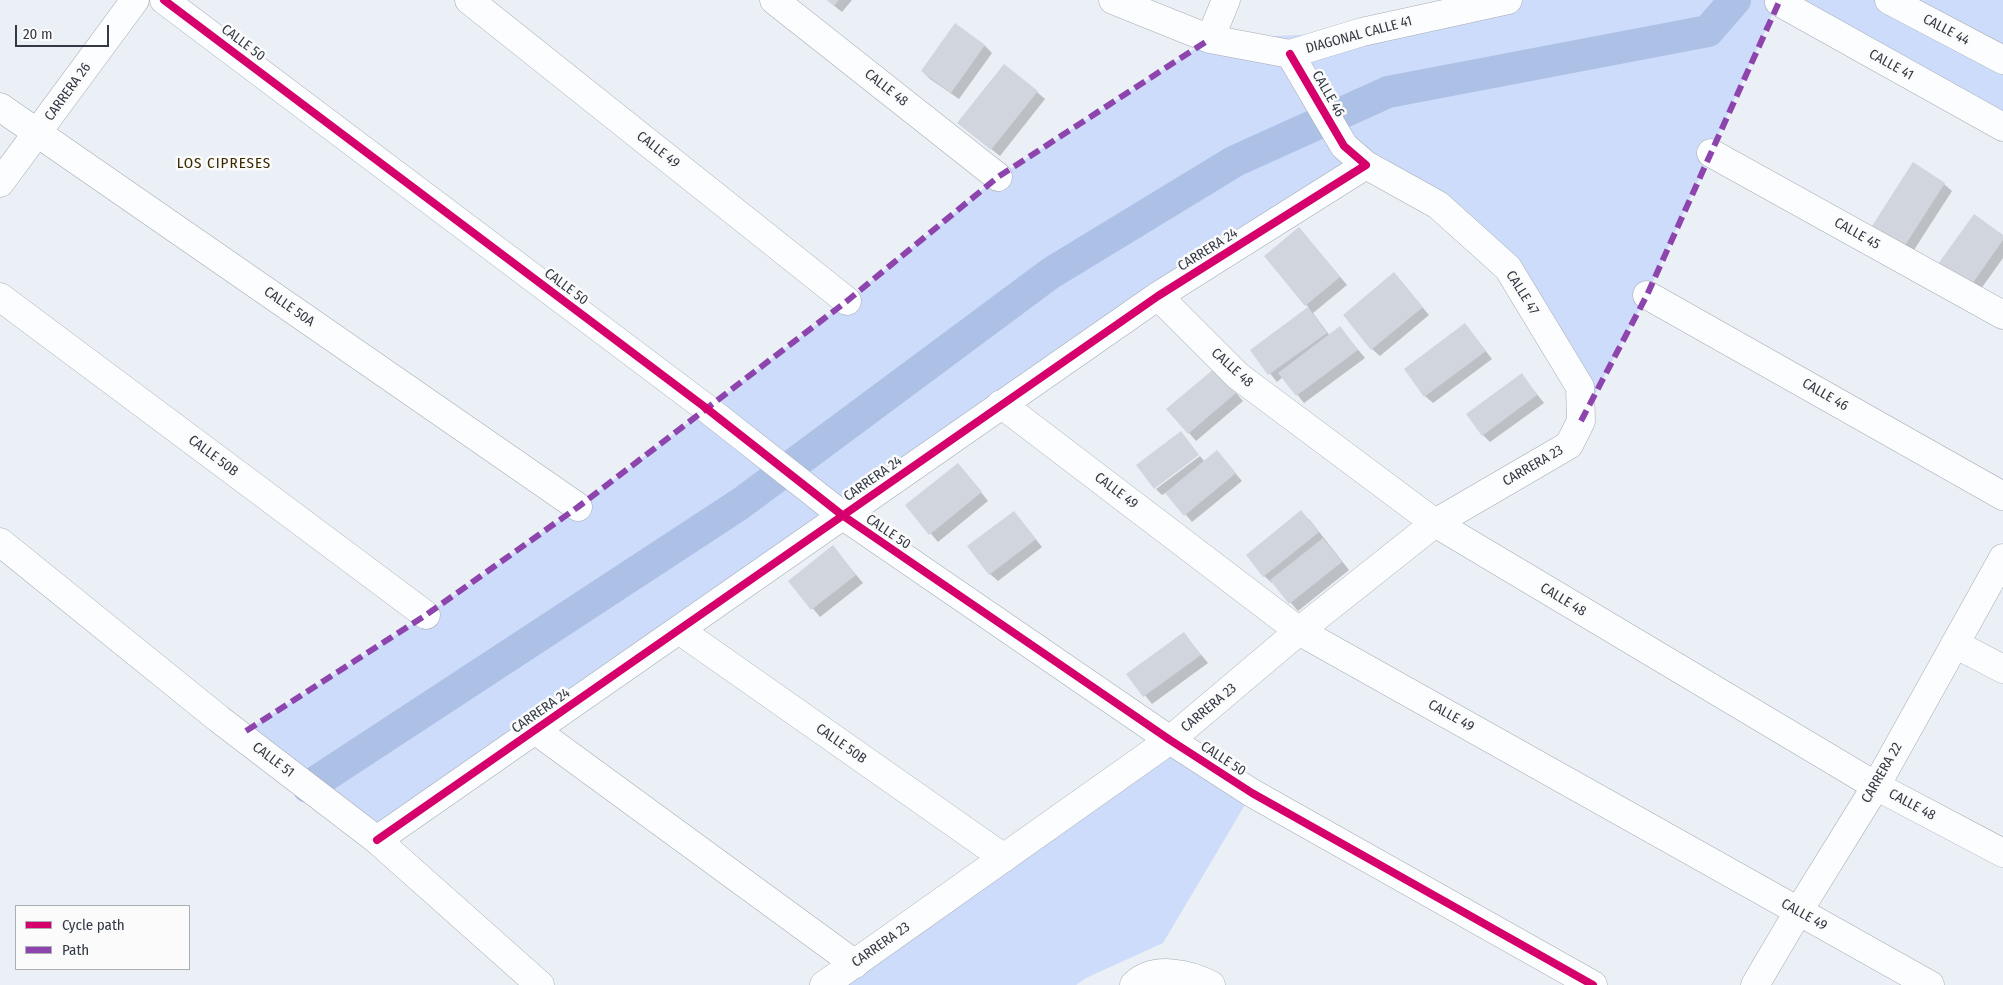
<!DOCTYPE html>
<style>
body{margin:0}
#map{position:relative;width:2003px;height:985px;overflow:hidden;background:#ebeff6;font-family:"Fira Sans Condensed",sans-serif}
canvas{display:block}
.legend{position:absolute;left:15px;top:905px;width:175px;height:65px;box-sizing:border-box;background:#fbfbfb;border:1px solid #abaeb3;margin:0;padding:6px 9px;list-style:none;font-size:15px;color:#333a46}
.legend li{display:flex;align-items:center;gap:10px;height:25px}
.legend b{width:25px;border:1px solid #abaeb3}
.scale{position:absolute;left:15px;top:25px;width:94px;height:22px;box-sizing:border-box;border:2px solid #333a46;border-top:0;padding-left:6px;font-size:15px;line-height:18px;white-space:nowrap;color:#333a46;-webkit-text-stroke:4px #fbfbfb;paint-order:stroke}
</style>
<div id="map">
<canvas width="2003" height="985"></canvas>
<ul class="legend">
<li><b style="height:6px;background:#d6006c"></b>Cycle path</li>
<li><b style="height:6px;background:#8e44ad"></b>Path</li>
</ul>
<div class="scale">20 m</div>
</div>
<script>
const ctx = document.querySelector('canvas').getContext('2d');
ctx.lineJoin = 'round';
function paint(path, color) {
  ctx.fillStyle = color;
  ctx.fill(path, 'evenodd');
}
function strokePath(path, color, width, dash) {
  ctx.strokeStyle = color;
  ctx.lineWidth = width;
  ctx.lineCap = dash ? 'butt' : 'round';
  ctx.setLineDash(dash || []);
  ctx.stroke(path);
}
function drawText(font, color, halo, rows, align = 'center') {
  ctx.font = font + ' "Fira Sans Condensed",sans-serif';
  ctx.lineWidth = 5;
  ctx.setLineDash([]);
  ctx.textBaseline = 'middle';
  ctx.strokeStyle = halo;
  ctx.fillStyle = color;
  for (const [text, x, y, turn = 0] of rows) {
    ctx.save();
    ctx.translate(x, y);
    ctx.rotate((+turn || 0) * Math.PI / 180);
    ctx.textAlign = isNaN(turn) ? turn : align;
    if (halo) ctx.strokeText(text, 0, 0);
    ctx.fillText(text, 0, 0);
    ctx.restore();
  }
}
const green = new Path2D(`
 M1508,0h495v127l-225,-125 -131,293 -66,126 -73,-153 -142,-102 -989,670 -131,-105 180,-116 152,-108 269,-206 151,-124 212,-138 152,-7z
 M1170,740l82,53 -89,150 -77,35 -10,7h-252z`);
const shadow = new Path2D(`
 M827,0h25l-10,12z
 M984,45l8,8 -33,46 -29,-20 -8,-8z
 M1037,92l8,7 -45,57 -41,-33z
 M1944,184l8,7 -40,62 -31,-20 -7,-7z
 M1306,236l41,49 -34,28 17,23 10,-8 25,30 -61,45 -21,-26 -6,5 -26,-32 58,-42 -43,-52z
 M2003,236v22l-25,35 -31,-22z
 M1401,282l28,33 -49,41 -8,-7z
 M1465,324l27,35 -59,44 -8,-7z
 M1521,374l23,29 -54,39 -7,-7z
 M1222,377l21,24 -47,40 -7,-8z
 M1217,452l25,29 -50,41 -25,-30 -5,3 -6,-6 44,-33 5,6z
 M965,472l23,29 -50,41 -31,-37z
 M1014,512l28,35 -44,34 -8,-7z
 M1309,519l40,51 -51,41 -25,-29 -1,1 -8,-7z
 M833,547l30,36 -43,34 -30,-36z
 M1183,633l25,30 -56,41 -24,-30z`);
const canal = new Path2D(`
 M308,787l432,-283 311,-231 184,-112 153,-69 320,-61 27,-31`);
const building = new Path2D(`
 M827,0h12l-5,6z
 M955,23l30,22 -34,48 -30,-22z
 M1004,64l34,27 -47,59 -34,-27z
 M1913,162l32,21 -41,64 -32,-21z
 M1974,214l29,21v5l-33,47 -32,-23z
 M1299,227l41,50 -35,29 -41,-50z
 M1394,272l29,35 -52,43 -28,-35z
 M1308,307l19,26 -59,42 -18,-25z
 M1465,323l21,28 -62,46 -20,-28z
 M1340,326l18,24 -62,46 -18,-23z
 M1215,368l21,25 -48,41 -22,-25z
 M1522,373l15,22 -55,41 -16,-22z
 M1181,431l18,24 -45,34 -18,-24z
 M1217,450l19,23 -52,43 -19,-23z
 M958,463l24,29 -53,43 -24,-30z
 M1301,510l18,22 -56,45 -17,-22z
 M1014,511l22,28 -47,36 -22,-29z
 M1323,538l19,24 -53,42 -19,-24z
 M833,545l23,30 -45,35 -23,-29z
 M1184,632l17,23 -58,42 -17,-23z`);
const minor = new Path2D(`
 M164,0l542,408 136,107 328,225 129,-109 136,-108 134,-78 12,-24 -1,-34 -72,-119 -70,-63 -72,-40
 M469,0l378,301
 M774,0l224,177
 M1113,0l97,39 80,15 72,-22 146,-32
 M1889,0l114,60
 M1779,2l224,125
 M1210,39l16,-39
 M0,107l578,400
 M1711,153l292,162
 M0,183l135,-183
 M1647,295l356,201
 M1158,296l80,80 197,147 441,263 127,67
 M0,297l426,318
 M1001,404l298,227 631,354
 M679,630l325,228
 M1955,644l48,25
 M535,730l320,234
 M377,840l781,-544 208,-131 -22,-19 -54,-92
 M1134,985c20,-20 56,-11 77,0`);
const tertiary = new Path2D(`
 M0,542l219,177 158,121 163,145
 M824,985l346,-245 82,53 341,192
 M1755,985l43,-73 78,-126 127,-228`);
const quiet = new Path2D(`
 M1581,421l66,-126 132,-293
 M246,731l180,-116 152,-108 269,-206 151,-124 212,-138`);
const cycleway = new Path2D(`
 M164,0l542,408 136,107 328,225 82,53 341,192
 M377,840l781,-544 208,-131 -22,-19 -54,-92`);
const streetNames = [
 ["CALLE 44",1946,30,28],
 ["DIAGONAL CALLE 41",1359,35,-15],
 ["CALLE 50",243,43,37],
 ["CALLE 41",1891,65,29],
 ["CALLE 48",886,88,38],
 ["CARRERA 26",68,92,-54],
 ["CALLE 46",1328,94,60],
 ["CALLE 49",658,150,38],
 ["CALLE 45",1857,234,29],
 ["CARRERA 24",1208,250,-32],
 ["CALLE 50",566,287,37],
 ["CALLE 47",1522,293,58],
 ["CALLE 50A",289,307,35],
 ["CALLE 48",1232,368,42],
 ["CALLE 46",1825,395,30],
 ["CALLE 50B",213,456,37],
 ["CARRERA 23",1533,466,-30],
 ["CARRERA 24",873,479,-35],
 ["CALLE 49",1116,491,37],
 ["CALLE 50",888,532,34],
 ["CALLE 48",1563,600,31],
 ["CARRERA 23",1209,708,-40],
 ["CARRERA 24",541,711,-35],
 ["CALLE 49",1451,716,29],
 ["CALLE 50B",841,744,35],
 ["CALLE 50",1223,759,33],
 ["CALLE 51",273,760,37],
 ["CARRERA 22",1882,773,-60],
 ["CALLE 48",1912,805,28],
 ["CALLE 49",1804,915,29],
 ["CARRERA 23",881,945,-35]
];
const neighbourhoodNames = [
 ["LOS CIPRESES",224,164]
];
paint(green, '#cddcfa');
paint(shadow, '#0003');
strokePath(canal, '#adc1e7', 32);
paint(building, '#d1d6de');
strokePath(minor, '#a6abb3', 29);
strokePath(tertiary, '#a6abb3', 29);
strokePath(minor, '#fcfdfe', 28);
strokePath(tertiary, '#fcfdfe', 28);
strokePath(quiet, '#8e44ad', 6, [12, 6]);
strokePath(cycleway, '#d6006c', 8);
drawText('14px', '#333a46', '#fbfbfb', streetNames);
ctx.letterSpacing = '1px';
drawText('15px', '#3a2800', '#fbfbfb', neighbourhoodNames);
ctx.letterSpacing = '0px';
</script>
